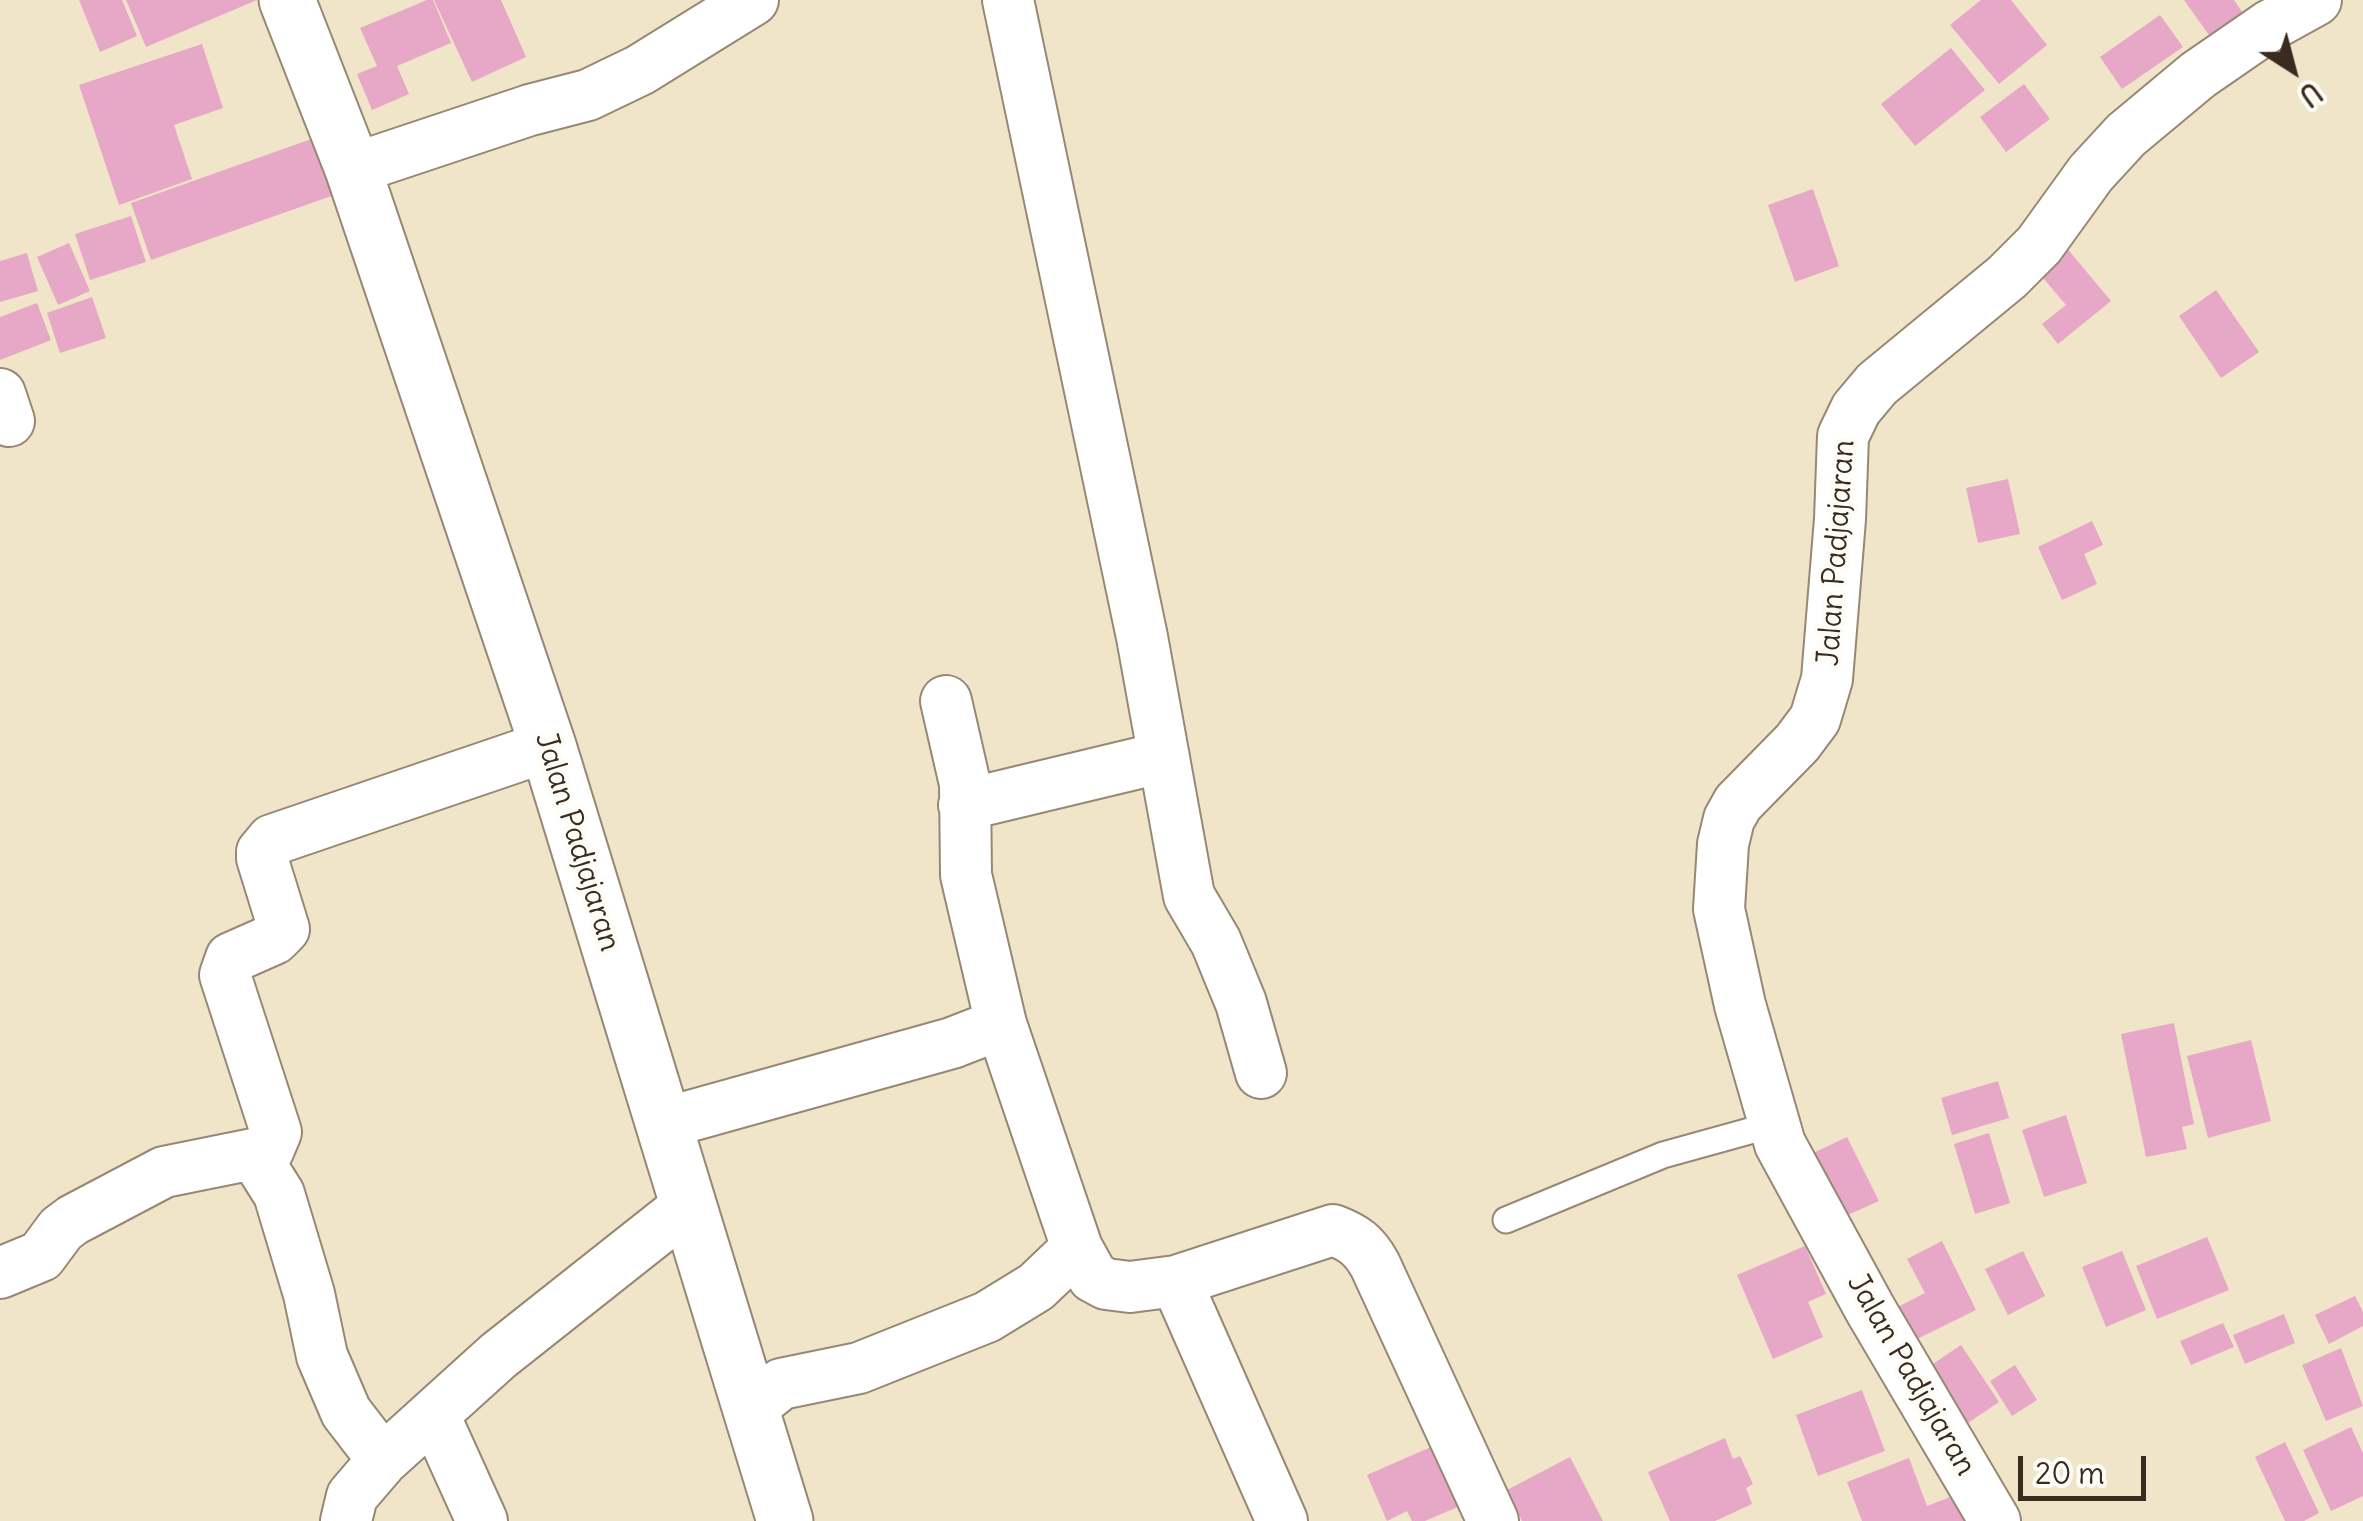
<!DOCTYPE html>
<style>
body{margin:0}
#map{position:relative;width:2363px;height:1521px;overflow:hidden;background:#f0e5c9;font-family:Delius,sans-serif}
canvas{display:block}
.north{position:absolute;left:2243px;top:20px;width:100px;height:100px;-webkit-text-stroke:8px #fdfcf7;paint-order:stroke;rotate:144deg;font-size:28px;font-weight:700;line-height:40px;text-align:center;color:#3b2a1e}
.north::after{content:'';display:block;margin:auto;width:35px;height:45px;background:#3b2a1e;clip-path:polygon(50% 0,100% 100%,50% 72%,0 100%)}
.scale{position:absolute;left:2018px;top:1456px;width:128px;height:45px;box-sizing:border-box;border:5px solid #3b2a1e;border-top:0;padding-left:12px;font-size:30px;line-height:35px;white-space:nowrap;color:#3b2a1e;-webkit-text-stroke:8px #fdfcf7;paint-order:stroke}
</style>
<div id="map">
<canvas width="2363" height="1521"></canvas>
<div class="north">U</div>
<div class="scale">20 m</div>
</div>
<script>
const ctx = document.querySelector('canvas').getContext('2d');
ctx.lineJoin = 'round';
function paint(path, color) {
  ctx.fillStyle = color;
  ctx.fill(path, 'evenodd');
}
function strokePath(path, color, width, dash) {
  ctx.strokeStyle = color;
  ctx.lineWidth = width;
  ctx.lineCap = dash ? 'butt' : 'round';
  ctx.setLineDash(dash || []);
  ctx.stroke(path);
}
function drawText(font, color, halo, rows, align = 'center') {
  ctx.font = font + ' Delius,sans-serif';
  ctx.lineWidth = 9;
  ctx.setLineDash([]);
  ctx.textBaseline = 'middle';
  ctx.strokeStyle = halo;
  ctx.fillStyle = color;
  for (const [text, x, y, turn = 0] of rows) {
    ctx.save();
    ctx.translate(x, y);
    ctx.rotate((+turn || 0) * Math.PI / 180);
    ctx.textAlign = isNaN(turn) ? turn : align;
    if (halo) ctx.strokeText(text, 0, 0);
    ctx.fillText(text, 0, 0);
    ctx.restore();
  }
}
const building = new Path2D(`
 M79,0h43l15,36 -37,16z
 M126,0h131l-111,47z
 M427,0h6l18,43 -54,23 12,28 -37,16 -15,-36 20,-8 -17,-38z
 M434,0h67l25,57 -54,25z
 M1981,0h30l36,45 -48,39 -49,-59z
 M2184,0h50l15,22 -33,23z
 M2160,15l23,32 -61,42 -22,-32z
 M202,44l21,64 -49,17 18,54 -73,26 -40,-120z
 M1951,48l34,42 -70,56 -34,-42z
 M2024,84l26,35 -44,33 -26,-35z
 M317,137l20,57 -186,66 -20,-57z
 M1813,189l26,77 -44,16 -27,-77z
 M131,216l15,46 -56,18 -15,-46z
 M2061,241l50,60 -53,43 -16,-20 24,-19 -34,-40z
 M69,243l21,48 -32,14 -21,-48z
 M27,253l11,38 -38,11v-41z
 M2216,290l43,62 -38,26 -42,-62z
 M92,297l14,41 -46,15 -13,-40z
 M37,303l14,37 -51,20v-43z
 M2008,479l12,55 -42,9 -12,-55z
 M2092,521l11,24 -19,9 13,30 -35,16 -24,-53z
 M2174,1023l20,101 -12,3 5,22 -41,8 -25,-123z
 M2251,1040l20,81 -63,17 -21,-82z
 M1998,1081l11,37 -57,17 -11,-37z
 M2066,1115l21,68 -43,14 -22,-67z
 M1989,1133l21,70 -35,11 -21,-70z
 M1847,1137l32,64 -40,18 -30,-64z
 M2207,1237l22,53 -72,29 -21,-53z
 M1942,1241l34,69 -65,32 -17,-33 31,-16 -18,-34z
 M1805,1246l21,48 -18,8 15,35 -50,22 -36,-84z
 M2023,1251l22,45 -37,19 -23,-46z
 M2122,1251l24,59 -40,17 -24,-60z
 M2355,1296l8,16v14l-34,18 -14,-29z
 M2284,1314l11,29 -50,21 -12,-29z
 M2223,1323l11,24 -43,18 -11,-24z
 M1961,1345l38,57 -40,27 -38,-57z
 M2341,1348l22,58 -37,15 -24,-56z
 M2015,1365l22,35 -25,16 -22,-35z
 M1862,1390l23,61 -67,25 -22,-61z
 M2351,1427l12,26v43l-32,15 -28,-61z
 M1725,1438l8,21 7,-3 13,28 -7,4 6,16 -37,17h-45l-22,-49z
 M2285,1442l34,71 -15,8h-19l-30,-64z
 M1440,1443l27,60 -42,18h-13l-5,-10 -20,10 -20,-46z
 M1570,1457l33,64h-81l-15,-31z
 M1909,1458l18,48 31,-12 11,27h-107l-15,-39z`);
const service = new Path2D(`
 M1506,1220l157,-65 112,-31`);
const minor = new Path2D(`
 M1008,0l134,637 47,259 27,46 25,61 20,70
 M353,169l177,-59 58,-15 52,-25 113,-70
 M0,394l9,27
 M946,701l19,83 1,91 35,149
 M964,805l200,-48
 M665,1123l287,-80 49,-19 76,224 16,29 13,7 24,3 46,-6 157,-51c21,8 31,15 42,35l118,256
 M255,1156l24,38 30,100 13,62 24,56 37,48
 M0,1273l41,-17 20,-27 12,-9 91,-48 104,-21 8,-19 -51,-157 6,-17 43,-19 10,-10 -22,-71v-6l10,-12 276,-94
 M1176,1281l106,240
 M752,1407l29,-23 78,-16 128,-51 49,-30 41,-39
 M434,1415l48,106
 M346,1521l6,-25 31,-36 115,-104 192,-152
 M1995,1521l-125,-212 -90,-165 -40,-139 -21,-96 4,-65 6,-25 9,-16 59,-60 18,-24 12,-40 13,-160 3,-83 13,-27 21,-25 130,-107 32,-32 52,-72 35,-38 72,-60 71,-49 47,-26`);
const tertiary = new Path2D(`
 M287,0l66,169 195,577 237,775`);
const streetNames = [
 ["Jalan Padjajaran",1837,553,-86],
 ["Jalan Padjajaran",577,842,73],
 ["Jalan Padjajaran",1911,1375,60]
];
paint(building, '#e7a7c7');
strokePath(service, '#968874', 29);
strokePath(minor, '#968874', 54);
strokePath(tertiary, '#968874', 59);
strokePath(service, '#fff', 25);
strokePath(minor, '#fff', 50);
strokePath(tertiary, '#fff', 55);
drawText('30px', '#3b2a1e', '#fdfcf7', streetNames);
</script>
